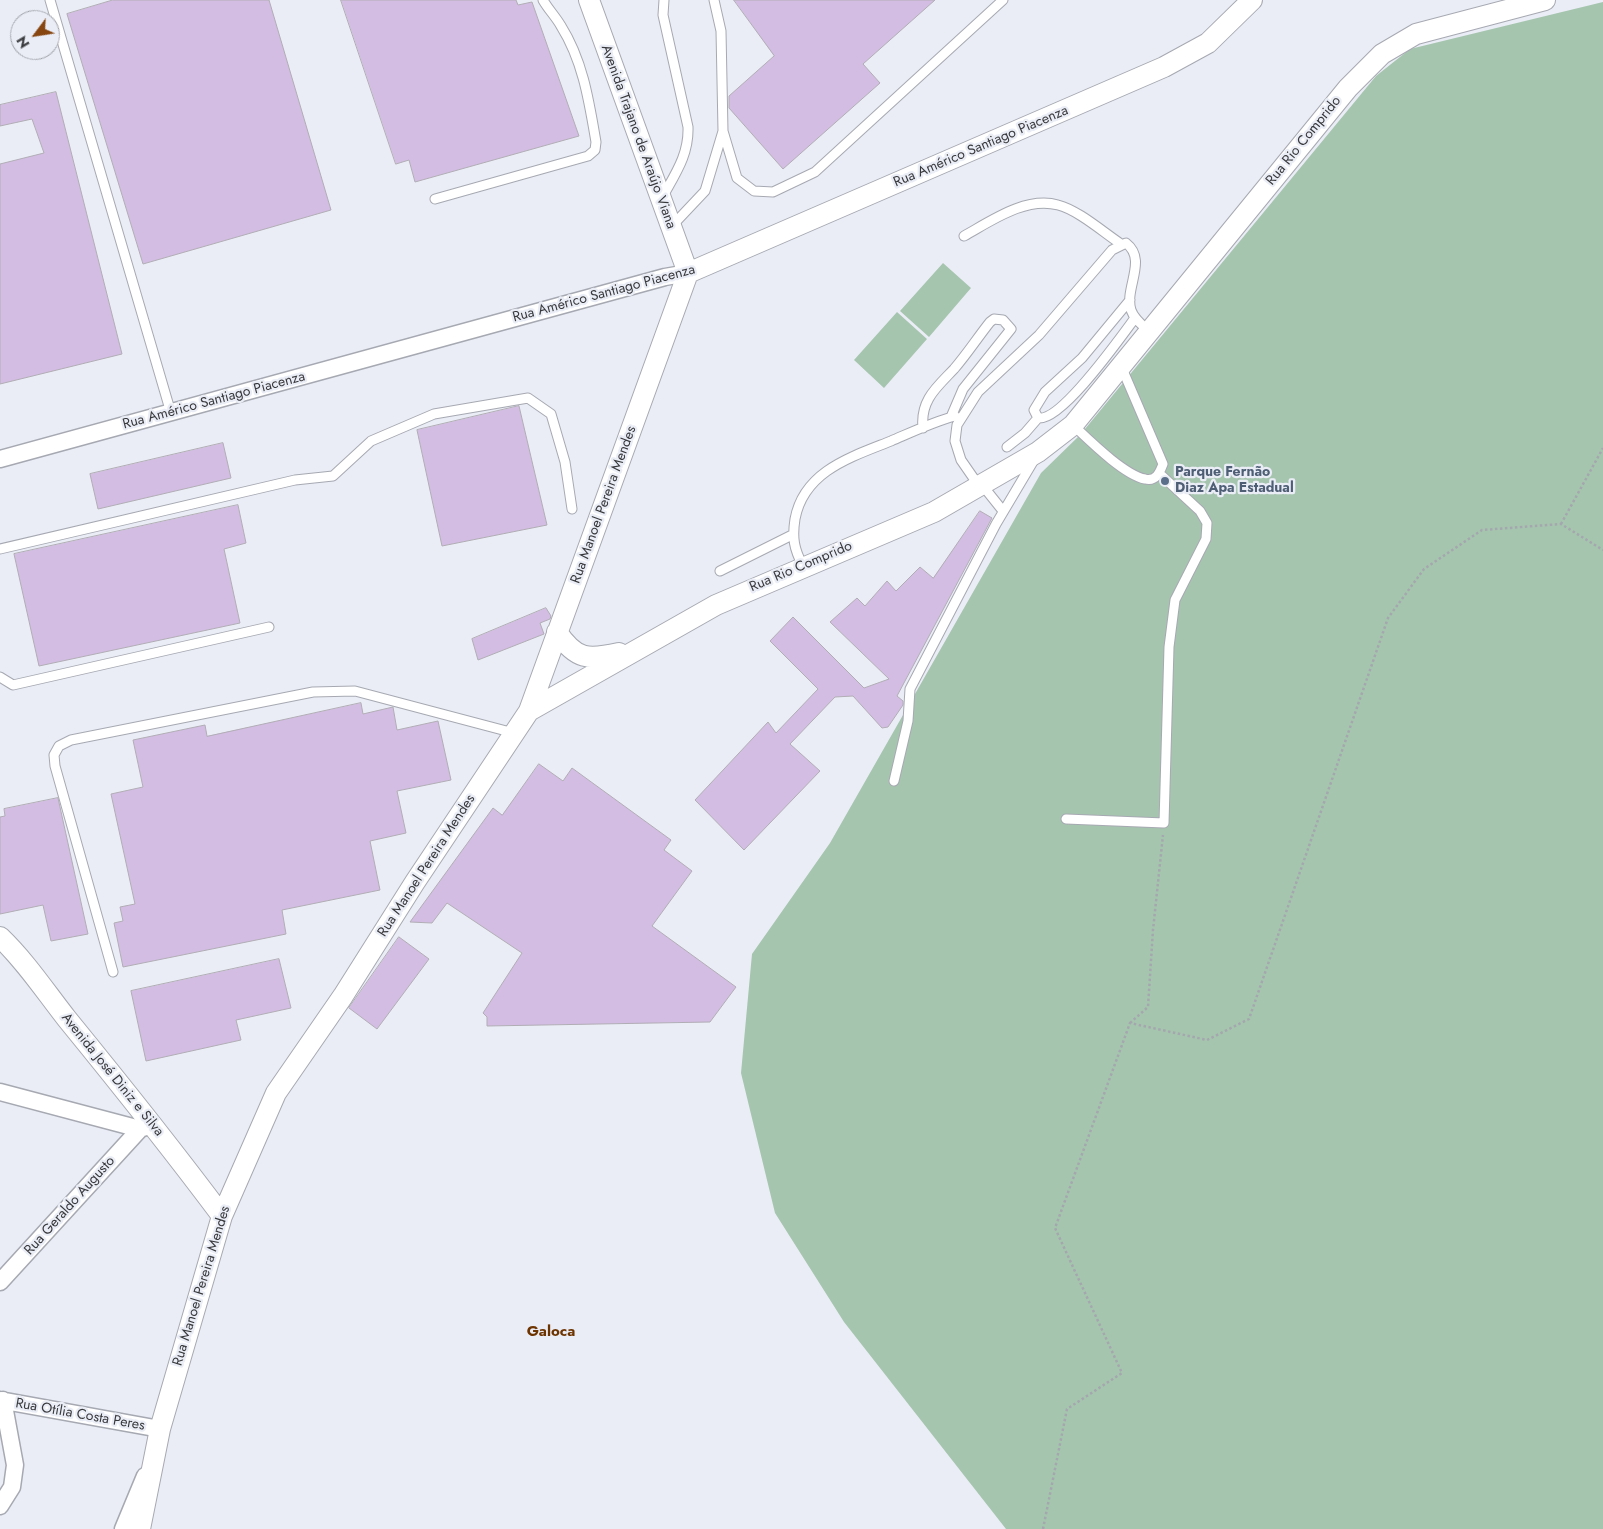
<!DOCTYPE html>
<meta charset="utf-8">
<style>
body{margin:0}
#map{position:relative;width:1603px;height:1529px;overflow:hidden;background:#eaedf6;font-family:Jost,sans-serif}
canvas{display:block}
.north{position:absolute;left:10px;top:10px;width:50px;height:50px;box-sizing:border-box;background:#eaedf6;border:1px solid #a3a5ac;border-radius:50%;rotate:239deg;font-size:14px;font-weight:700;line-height:20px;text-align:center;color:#38393c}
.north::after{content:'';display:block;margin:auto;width:18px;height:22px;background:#874610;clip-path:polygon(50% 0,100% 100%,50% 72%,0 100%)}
</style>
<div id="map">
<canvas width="1603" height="1529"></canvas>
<div class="north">N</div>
</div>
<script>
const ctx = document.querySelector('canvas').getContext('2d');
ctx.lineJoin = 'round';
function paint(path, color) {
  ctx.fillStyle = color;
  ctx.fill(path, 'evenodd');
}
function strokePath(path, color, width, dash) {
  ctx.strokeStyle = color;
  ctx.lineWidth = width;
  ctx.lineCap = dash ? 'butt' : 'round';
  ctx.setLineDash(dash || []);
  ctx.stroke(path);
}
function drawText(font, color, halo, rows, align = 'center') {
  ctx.font = font + ' Jost,sans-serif';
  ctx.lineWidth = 4.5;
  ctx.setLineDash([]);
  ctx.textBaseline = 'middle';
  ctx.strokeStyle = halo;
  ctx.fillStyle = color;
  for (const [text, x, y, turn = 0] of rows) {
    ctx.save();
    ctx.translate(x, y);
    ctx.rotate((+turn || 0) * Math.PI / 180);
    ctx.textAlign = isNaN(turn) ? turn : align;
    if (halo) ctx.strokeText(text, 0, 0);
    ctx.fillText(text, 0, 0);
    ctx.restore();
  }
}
const green = new Path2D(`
 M1603,2v1527h-597l-162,-207 -69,-109 -34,-140 11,-119 78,-111 211,-370 39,-38 296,-359 34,-27z
 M943,263l28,25 -42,49 -29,-26z
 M897,312l30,27 -43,49 -30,-28z`);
const building = new Path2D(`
 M113,0h156l62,210 -188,54 -76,-250z
 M341,0h175l2,5 14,-3 47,134 -164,46 -6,-22 -13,4z
 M734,0h201l-72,64 17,19 -97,86 -54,-61v-12l45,-40z
 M56,92l66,262 -122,30v-220l44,-11 -12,-34 -32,7v-21z
 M519,406l28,119 -105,21 -25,-116z
 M223,443l8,35 -133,31 -8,-35z
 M238,505l8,38 -22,6 16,74 -201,43 -25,-112z
 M980,511l12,7 -95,178 6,5v4l-15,22 -6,1 -29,-32 -18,1 -45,47 30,27 -76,79 -49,-50 73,-78 8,11 42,-44 -48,-48 23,-24 71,71 25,-9 -59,-57 27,-24 8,8 22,-25 9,10 24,-24 13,11z
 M546,608l5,8 -1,3 -10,4 4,11 -66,26 -6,-21z
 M361,703l2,11 30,-7 4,23 41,-9 13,59 -54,11 9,42 -36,8 10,49 -98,20 4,24 -163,33 -9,-44 9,-2 -3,-14 15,-3 -24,-110 32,-7 -10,-47 72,-15 2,11z
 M539,764l24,17 9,-13 99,72 -7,10 28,21 -40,55 84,61 -26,35 -223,4v-9l-4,-4 39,-60 -75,-50 -15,20 -22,-1 83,-114 9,7z
 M58,798l30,136 -37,7 -8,-36 -43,9v-97l5,-1 -1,-7z
 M399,937l30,22 -52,70 -28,-21z
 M279,959l12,49 -55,12 5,20 -95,21 -15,-70z`);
const path = new Path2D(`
 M1561,524l42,-76
 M1130,1023l18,-16 5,-77 10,-95
 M1043,1529l24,-120 55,-36 -67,-145 75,-205 77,17 42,-21 139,-401 36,-49 58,-39 79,-6 42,26`);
const service = new Path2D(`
 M50,0l121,413
 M723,131l14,47 17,13 19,1 42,-20 188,-172
 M662,198c13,-24 27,-43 26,-71l-25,-112 1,-15
 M435,199l153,-43 7,-6 1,-8c-7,-41 -13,-81 -35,-116 -5,-9 -13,-17 -18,-26
 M671,227l34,-36 18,-60 -2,-100 -7,-31
 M964,236c27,-15 62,-40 94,-31 20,5 45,27 63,39
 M1038,418c23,4 82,-80 97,-100
 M1073,425c16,15 51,50 72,54 11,3 15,-7 18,-15l-42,-98
 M923,428c-3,-28 14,-41 31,-59 13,-15 24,-32 36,-47l4,-3 9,1 8,9 -48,60 -12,28
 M1007,447l18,-14 13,-15 -4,-8 11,-18 37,-34 48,-58
 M1003,511l-16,-20 -8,-5 -18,-26 -6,-19 2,-16 21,-33 61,-57 73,-85 14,-7c22,17 -2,45 5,67 3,9 11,15 18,21
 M0,549l295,-69 38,-4 38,-35 63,-27 94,-16 23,16 14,48 7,47
 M803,566c-9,-17 -11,-28 -8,-47 9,-48 56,-62 96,-78 21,-9 42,-19 64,-25
 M720,571l72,-36
 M0,677l13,8 256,-58
 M894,781l14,-60 2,-32 86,-165 38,-64
 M1066,819l98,4 5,-176 6,-47 31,-61 1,-16 -7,-12 -40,-37
 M113,972l-58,-206 -1,-11 5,-9 12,-6 242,-48 42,-1 159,42`);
const minor = new Path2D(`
 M0,459l665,-182 23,-4
 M0,1092l140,37 9,-3
 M0,1282l140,-153
 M0,1400l160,29
 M0,1506l12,-19 3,-22 -12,-65
 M123,1529l22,-53`);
const tertiary = new Path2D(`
 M589,0l99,273
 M688,273l476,-206 44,-24 44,-43
 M557,632c19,28 31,28 62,21
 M529,711l187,-106 218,-93 104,-60 35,-27 275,-337 34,-34 34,-20 129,-34
 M0,937c26,25 45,54 67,82 53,65 105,130 155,197
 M140,1529l20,-100 62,-213 54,-123 67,-97 72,-114 114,-171 159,-438`);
const markers = [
 [1165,481,5,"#5c6f8a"]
];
const streetNames = [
 ["Avenida Trajano de Araújo Viana",638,137,70],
 ["Rua Rio Comprido",1304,141,-51],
 ["Rua Américo Santiago Piacenza",981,147,-23],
 ["Rua Américo Santiago Piacenza",604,294,-15],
 ["Rua Américo Santiago Piacenza",214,401,-15],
 ["Rua Manoel Pereira Mendes",604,505,-70],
 ["Rua Rio Comprido",801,567,-23],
 ["Rua Manoel Pereira Mendes",427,866,-57],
 ["Avenida José Diniz e Silva",112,1075,51],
 ["Rua Geraldo Augusto",70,1206,-48],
 ["Rua Manoel Pereira Mendes",202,1286,-73],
 ["Rua Otília Costa Peres",80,1415,10]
];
const serviceNames = [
 ["Parque Fernão",1175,473],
 ["Diaz Apa Estadual",1175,489]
];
const neighbourhoodNames = [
 ["Galoca",551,1332]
];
paint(green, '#a6c5af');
paint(building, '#d3bde3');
strokePath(building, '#b1adb5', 1);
strokePath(service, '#a7a9b2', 11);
strokePath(minor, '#a7a9b2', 19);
strokePath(tertiary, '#a7a9b2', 22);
strokePath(path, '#a4a7ad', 2.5, [2.5, 2.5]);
strokePath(service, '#fff', 9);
strokePath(minor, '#fff', 16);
strokePath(tertiary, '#fff', 20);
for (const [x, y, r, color] of markers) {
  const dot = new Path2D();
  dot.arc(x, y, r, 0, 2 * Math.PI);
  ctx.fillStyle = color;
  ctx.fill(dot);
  strokePath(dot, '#eaedf6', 2);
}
drawText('14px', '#38393c', '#eaedf6', streetNames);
drawText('bold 14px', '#4e5e75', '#eaedf6', serviceNames, 'left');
drawText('bold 15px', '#6e3400', '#eaedf6', neighbourhoodNames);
</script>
